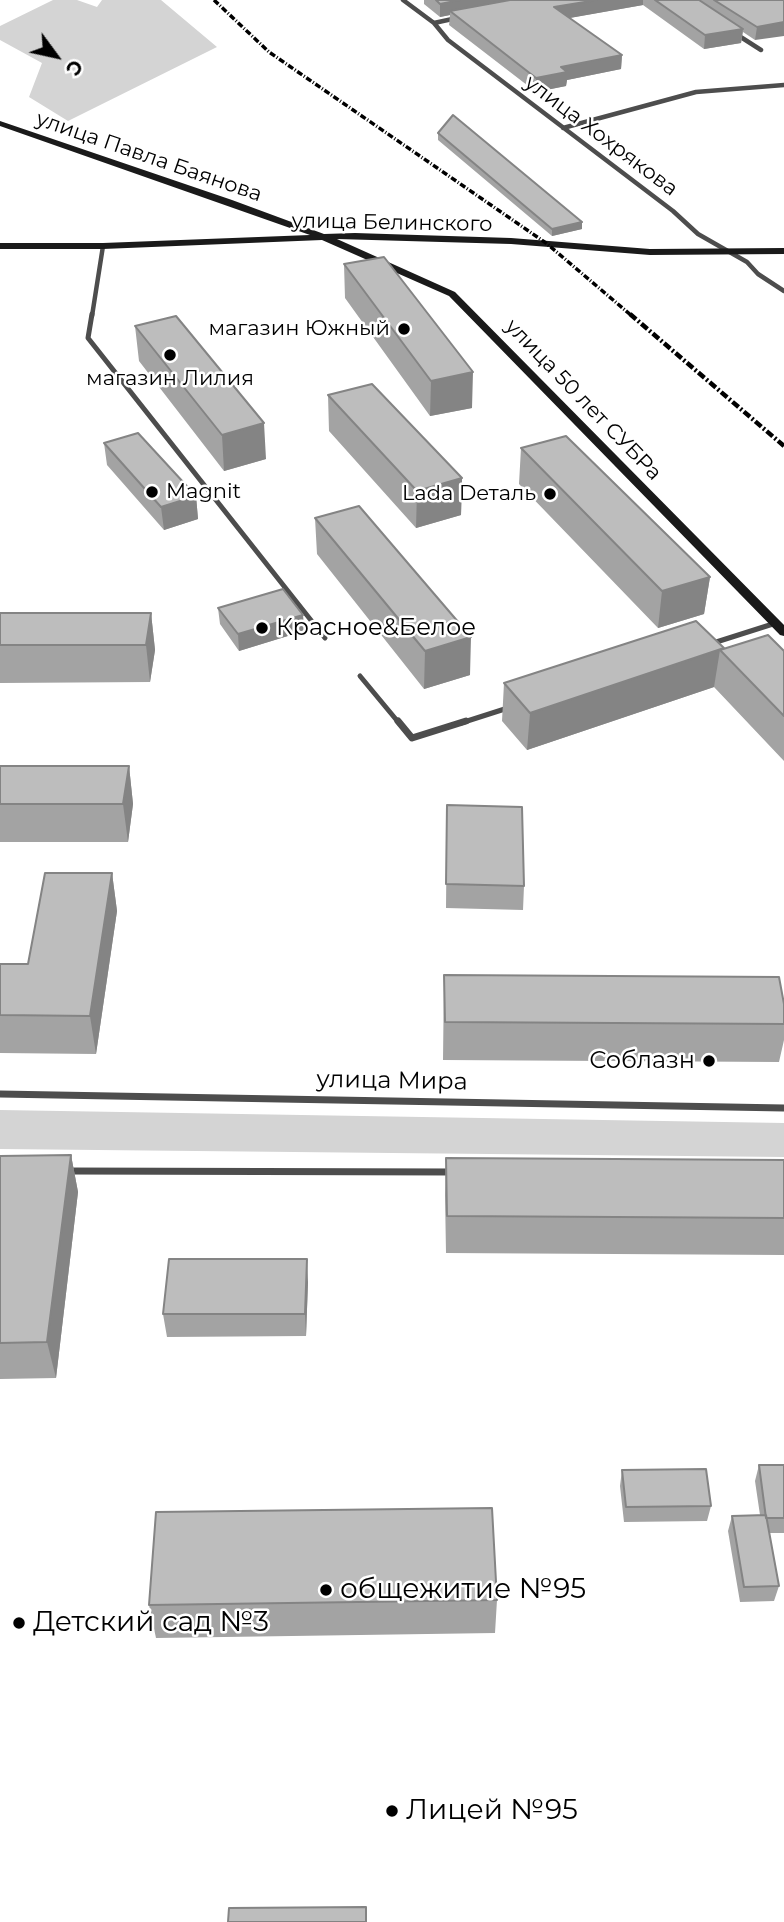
<!DOCTYPE html>
<meta charset="utf-8">
<style>
body{margin:0}
#map{position:relative;width:784px;height:1922px;overflow:hidden;background:#fff;font-family:Montserrat,sans-serif}
canvas{display:block}
.north{position:absolute;left:21px;top:21px;width:70px;height:70px;-webkit-text-stroke:5px #fff;paint-order:stroke;rotate:123deg;font-size:19px;font-weight:700;line-height:28px;text-align:center;color:#000}
.north::after{content:'';display:block;margin:auto;width:24px;height:32px;background:#000;clip-path:polygon(50% 0,100% 100%,50% 72%,0 100%)}
</style>
<div id="map">
<canvas width="784" height="1922"></canvas>
<div class="north">С</div>
</div>
<script>
const ctx = document.querySelector('canvas').getContext('2d');
ctx.lineJoin = 'round';
function paint(path, color) {
  ctx.fillStyle = color;
  ctx.fill(path, 'evenodd');
}
function strokePath(path, color, width, dash) {
  ctx.strokeStyle = color;
  ctx.lineWidth = width;
  ctx.lineCap = dash ? 'butt' : 'round';
  ctx.setLineDash(dash || []);
  ctx.stroke(path);
}
function drawText(font, color, halo, rows, align = 'center') {
  ctx.font = font + ' Montserrat,sans-serif';
  ctx.lineWidth = 5;
  ctx.setLineDash([]);
  ctx.textBaseline = 'middle';
  ctx.strokeStyle = halo;
  ctx.fillStyle = color;
  for (const [text, x, y, turn = 0] of rows) {
    ctx.save();
    ctx.translate(x, y);
    ctx.rotate((+turn || 0) * Math.PI / 180);
    ctx.textAlign = isNaN(turn) ? turn : align;
    if (halo) ctx.strokeText(text, 0, 0);
    ctx.fillText(text, 0, 0);
    ctx.restore();
  }
}
const green = new Path2D(`
 M53,0h24l20,7 5,-7h59l56,47 -149,74 -39,-24 13,-34 -42,-23v-14z
 M0,1110l784,13v34l-784,-8z`);
const streetFar2 = new Path2D(`
 M403,0l31,23 14,17 225,171 25,23 49,28 11,12 26,17
 M434,23l23,-5
 M736,34l25,16
 M563,128l133,-36 88,-7
 M92,316l11,-70`);
const streetFar1 = new Path2D(`
 M92,314l-4,24 237,300
 M710,644l66,-21
 M360,676l39,47
 M461,723l50,-16`);
const street = new Path2D(`
 M398,721l14,17 54,-17
 M0,1094l784,14
 M67,1171l387,1`);
const secondary = new Path2D(`
 M0,121l232,79 92,34 31,-1 156,5 139,11 134,-1v6l-134,1 -139,-11 -174,-5 118,53 329,333v11l-4,-1 -331,-339 -127,-56 -219,9h-103v-6h103l207,-8 -310,-109z`);
const railFar1 = new Path2D(`
 M214,0l55,52 277,191 86,73`);
const rail = new Path2D(`
 M630,314l154,132`);
const wall = new Path2D(`
 M424,0h360l-29,40 -12,-8 -2,11 -37,6 -61,-44 -74,13 53,37 -1,14 -54,11 -1,6 -30,6 -87,-67 1,-10 -10,2 -16,-13z
 M438,133l144,89v7l-30,7 -114,-96z
 M344,264l128,144 -42,8 -85,-118z
 M135,326l131,133 -42,12 -85,-110z
 M328,395l134,83 -1,37 -45,13 -87,-97z
 M104,443l92,53 2,23 -34,11 -57,-65z
 M521,448l189,129 -6,37 -46,14 -139,-144z
 M315,518l155,157 -46,14 -107,-135z
 M218,608l85,7 1,16 -65,20 -19,-27z
 M0,613h151l4,37 -5,32 -150,1z
 M724,648l60,3v110l-70,-74 -187,63 -25,-29 2,-38z
 M0,766h129l4,38 -5,38h-128z
 M447,805l77,81 -1,24 -77,-2z
 M112,873l5,38 -21,143 -96,-1v-89h28z
 M444,975l340,29v36l-5,22 -336,-2z
 M71,1155l7,37 -22,186 -56,1v-223z
 M446,1158l338,2v95l-338,-2 -1,-58z
 M308,1282l-2,54 -139,1 -4,-23z
 M759,1465h25v68h-15l10,53 -5,15 -34,1 -12,-71 4,-15 28,-1 -5,-34z
 M622,1470l89,36 -4,15 -83,1 -4,-36z
 M497,1600l-2,33 -339,5 -7,-33z`);
const shadedWall = new Path2D(`
 M460,0h76l-86,11v4l-10,2v-13z
 M597,0h46v5l-90,16 1,-14z
 M784,22v14l-29,4 2,-13z
 M743,29l-2,14 -37,6 1,-14z
 M622,55l-1,14 -54,11 -1,6 -30,6v-14l25,-11z
 M582,222v7l-30,7v-7z
 M473,372l-1,36 -42,8 1,-35z
 M264,423l2,36 -42,12 -2,-36z
 M462,478l-1,37 -45,13 1,-37z
 M196,496l2,23 -34,11 -3,-23z
 M710,577l-6,37 -46,14 4,-37z
 M151,613l4,37 -5,32 -4,-37z
 M303,615l1,16 -65,20 -1,-17z
 M471,637l-1,38 -46,14 1,-38z
 M724,648l-4,2 -6,37 -187,63 3,-37z
 M129,766l4,38 -5,38 -5,-38z
 M112,873l5,38 -21,143 -6,-38z
 M71,1155l7,37 -22,186 -9,-36z
 M307,1259l1,23 -2,54 -1,-22z`);
const building = new Path2D(`
 M436,0h24l-20,4z
 M510,0h87l-43,7 68,48 -61,12 6,5 -31,6 -86,-67z
 M655,0h44l44,29 -38,6z
 M714,0h70v22l-27,5z
 M453,115l129,107 -30,7 -114,-96z
 M384,257l89,115 -42,9 -87,-117z
 M176,316l88,107 -42,12 -87,-109z
 M372,384l90,94 -45,13 -89,-96z
 M138,433l58,63 -35,11 -57,-64z
 M566,436l144,141 -48,14 -141,-143z
 M359,506l112,131 -46,14 -110,-133z
 M283,589l20,26 -65,19 -20,-26z
 M0,613h151l-5,32h-146z
 M696,621l28,27 -194,65 -26,-30z
 M768,635l16,16v65l-64,-66z
 M0,766h129l-6,38h-123z
 M447,805l75,2 2,79 -78,-2z
 M45,873h67l-22,143 -90,-1v-51h28z
 M444,975l335,2 5,27v20l-339,-2z
 M71,1155l-24,187 -47,1v-187z
 M446,1158l338,2v58l-337,-2z
 M169,1259h138l-2,55h-142z
 M759,1465h25v53h-18z
 M706,1469l5,37 -85,1 -4,-37z
 M492,1508l5,92 -348,5 7,-93z
 M766,1515l13,71 -35,1 -12,-71z
 M366,1907v15h-138l1,-14z`);
const markers = [
 [404,329,7,"#000"],
 [170,355,7,"#000"],
 [152,492,7,"#000"],
 [550,494,7,"#000"],
 [262,628,7,"#000"],
 [709,1061,7,"#000"],
 [326,1590,7,"#000"],
 [19,1623,7,"#000"],
 [392,1811,7,"#000"]
];
const farStreetnames = [
 ["улица Хохрякова",601,136,37],
 ["улица Павла Баянова",149,157,19],
 ["улица Белинского",392,223,1],
 ["улица 50 лет СУБРа",583,400,46]
];
const farPoinames = [
 ["магазин Южный",390,329],
 ["магазин Лилия",170,379,"center"],
 ["Magnit",166,492,"left"],
 ["Lada Dеталь",536,494]
];
const poiNames = [
 ["Красное&Белое",276,628],
 ["Соблазн",695,1061,"right"]
];
const streetNames = [
 ["улица Мира",392,1081,1]
];
const nearPoinames = [
 ["общежитие №95",340,1590],
 ["Детский сад №3",33,1623],
 ["Лицей №95",406,1811]
];
paint(green, '#d4d4d4');
strokePath(streetFar2, '#4d4d4d', 4.5);
strokePath(streetFar1, '#4d4d4d', 5);
strokePath(street, '#4d4d4d', 7);
paint(secondary, '#1a1a1a');
strokePath(railFar1, '#000', 3.5, [6, 2, 1, 2]);
strokePath(rail, '#000', 4.5, [8, 2.5, 2, 2.5]);
paint(wall, '#a3a3a3');
paint(shadedWall, '#848484');
paint(building, '#bdbdbd');
strokePath(building, '#848484', 2);
for (const [x, y, r, color] of markers) {
  const dot = new Path2D();
  dot.arc(x, y, r, 0, 2 * Math.PI);
  ctx.fillStyle = color;
  ctx.fill(dot);
  strokePath(dot, '#fff', 2.5);
}
drawText('21px', '#000', '#fff', farStreetnames);
drawText('21px', '#000', '#fff', farPoinames, 'right');
drawText('24px', '#000', '#fff', poiNames, 'left');
drawText('24px', '#000', '#fff', streetNames);
drawText('28px', '#000', '#fff', nearPoinames, 'left');
</script>
